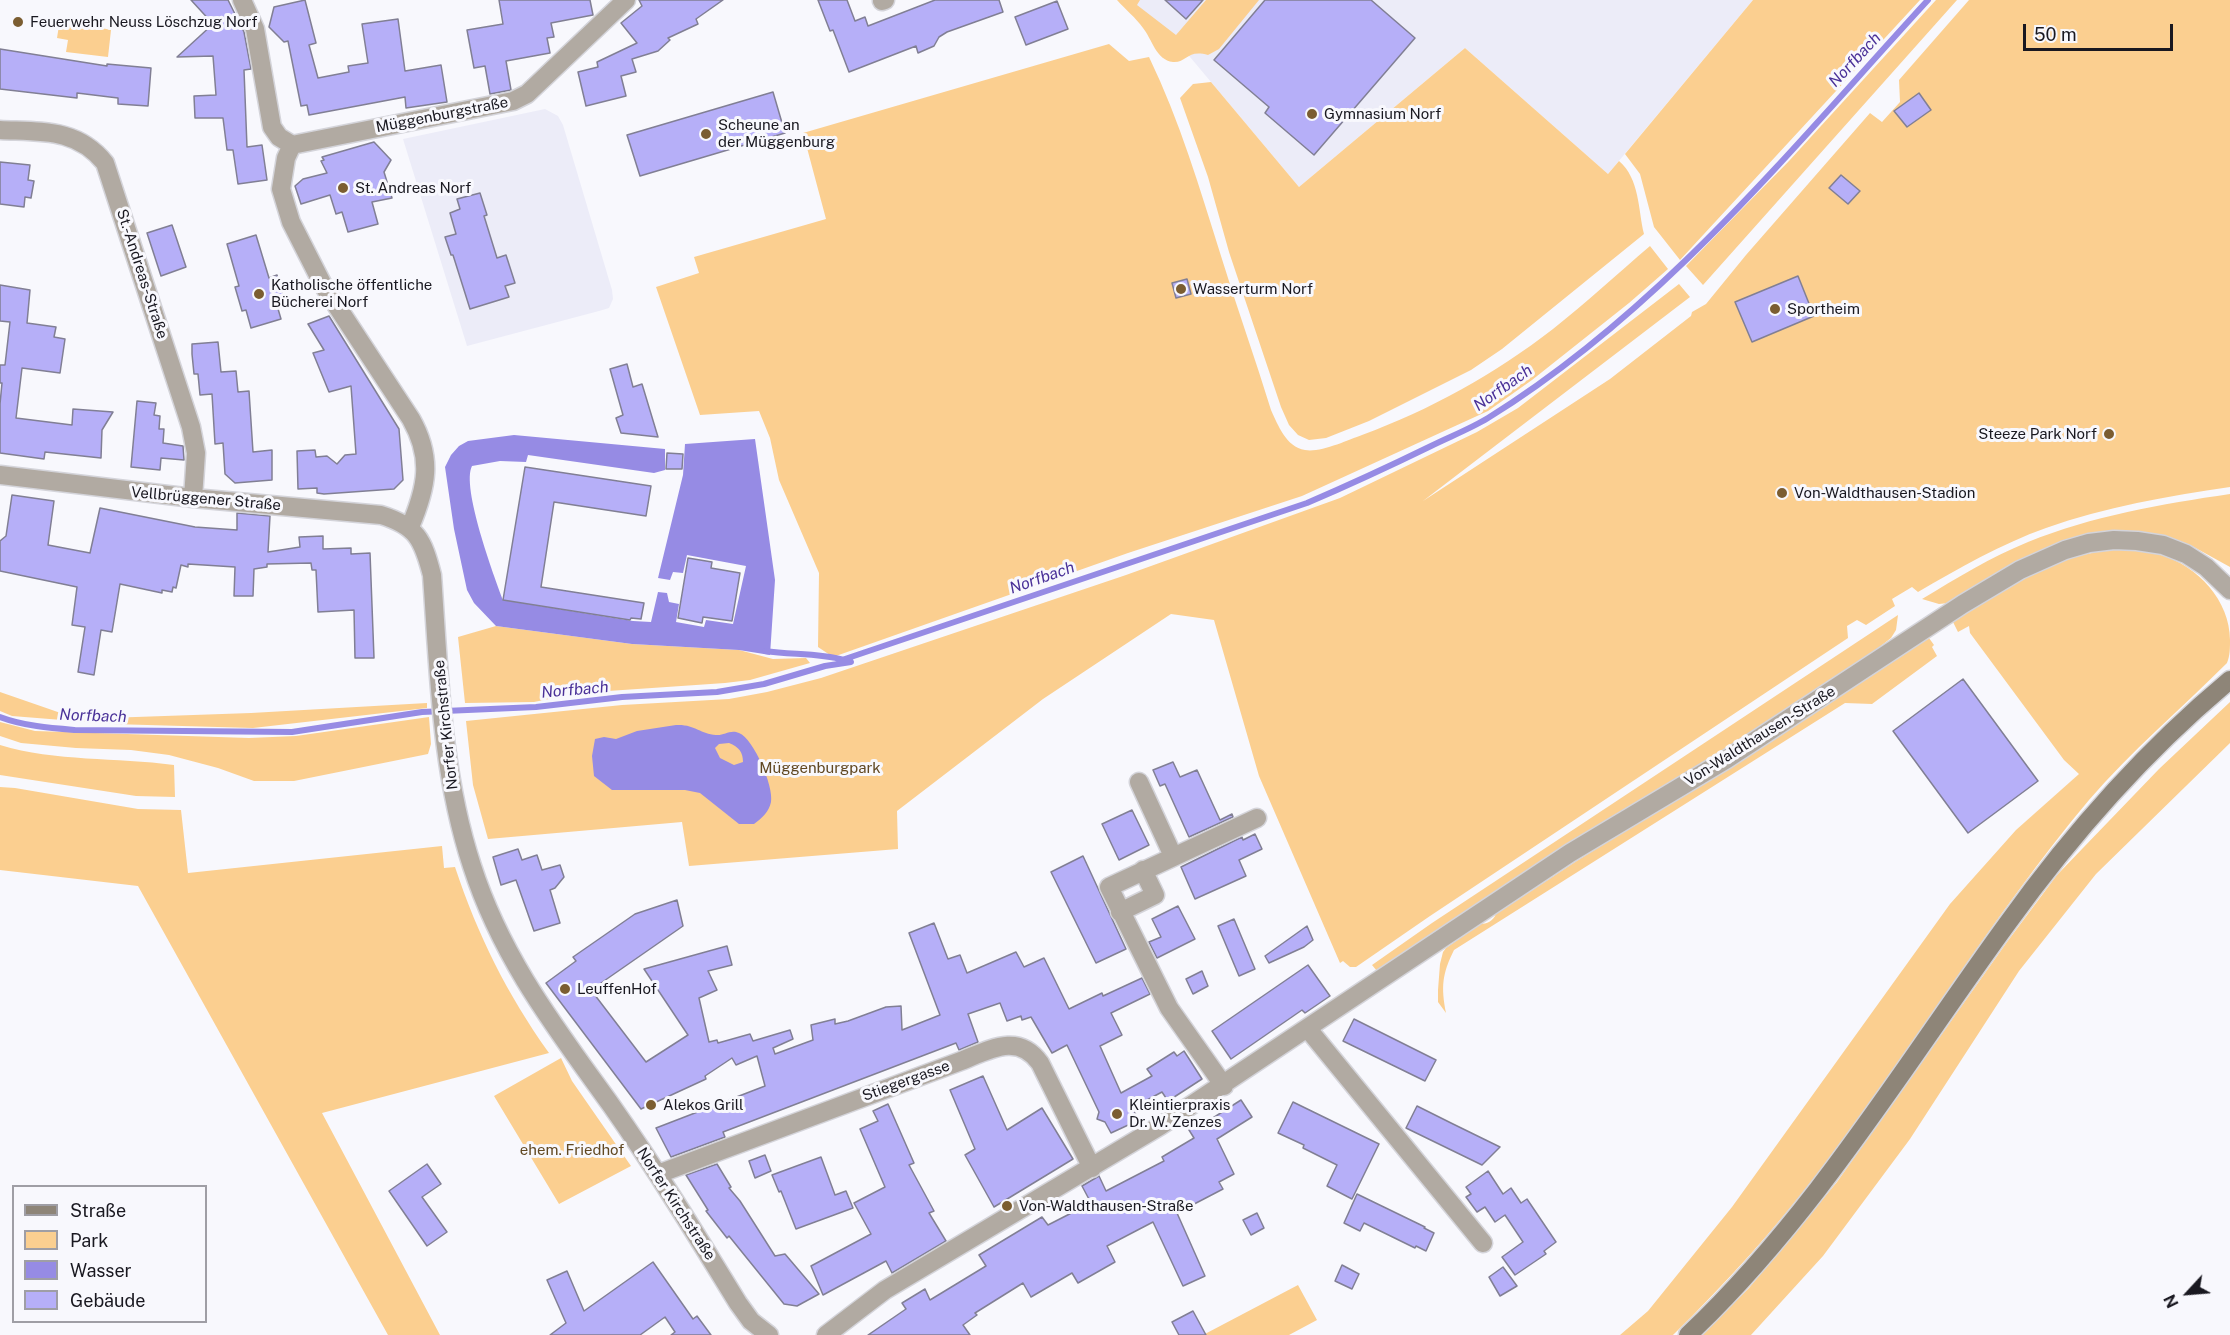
<!DOCTYPE html>
<meta charset="utf-8">
<style>
body{margin:0}
#map{position:relative;width:2230px;height:1335px;overflow:hidden;background:#f8f8fd;font-family:"Public Sans",sans-serif}
canvas{display:block}
.legend{position:absolute;left:12px;top:1185px;width:195px;height:138px;box-sizing:border-box;background:#f8f8fd;border:2px solid #9f9ea5;margin:0;padding:8px 10px;list-style:none;font-size:18px;color:#191820}
.legend li{display:flex;align-items:center;gap:12px;height:30px}
.legend b{width:30px;border:2px solid #9f9ea5}
.north{position:absolute;left:2158px;top:1263px;width:60px;height:60px;-webkit-text-stroke:4px #f8f8fd;paint-order:stroke;rotate:244deg;font-size:16px;font-weight:700;line-height:24px;text-align:center;color:#191820}
.north::after{content:'';display:block;margin:auto;width:21px;height:27px;background:#191820;clip-path:polygon(50% 0,100% 100%,50% 72%,0 100%)}
.scale{position:absolute;left:2023px;top:24px;width:150px;height:27px;box-sizing:border-box;border:3px solid #191820;border-top:0;padding-left:8px;font-size:18px;line-height:21px;white-space:nowrap;color:#191820;-webkit-text-stroke:4px #f8f8fd;paint-order:stroke}
</style>
<div id="map">
<canvas width="2230" height="1335"></canvas>
<ul class="legend">
<li><b style="height:8px;background:#8e8578"></b>Straße</li>
<li><b style="height:16px;background:#fbcf90"></b>Park</li>
<li><b style="height:16px;background:#968be4"></b>Wasser</li>
<li><b style="height:16px;background:#b6aff8"></b>Gebäude</li>
</ul>
<div class="north">N</div>
<div class="scale">50 m</div>
</div>
<script>
const ctx = document.querySelector('canvas').getContext('2d');
ctx.lineJoin = 'round';
function paint(path, color) {
  ctx.fillStyle = color;
  ctx.fill(path, 'evenodd');
}
function strokePath(path, color, width, dash) {
  ctx.strokeStyle = color;
  ctx.lineWidth = width;
  ctx.lineCap = dash ? 'butt' : 'round';
  ctx.setLineDash(dash || []);
  ctx.stroke(path);
}
function drawText(font, color, halo, rows, align = 'center') {
  ctx.font = font + ' "Public Sans",sans-serif';
  ctx.lineWidth = 6;
  ctx.setLineDash([]);
  ctx.textBaseline = 'middle';
  ctx.strokeStyle = halo;
  ctx.fillStyle = color;
  for (const [text, x, y, turn = 0] of rows) {
    ctx.save();
    ctx.translate(x, y);
    ctx.rotate((+turn || 0) * Math.PI / 180);
    ctx.textAlign = isNaN(turn) ? turn : align;
    if (halo) ctx.strokeText(text, 0, 0);
    ctx.fillText(text, 0, 0);
    ctx.restore();
  }
}
const built = new Path2D(`
 M1131,0h622l-145,174 -143,-126 -166,139 -114,-136z
 M545,109l13,7 5,9 49,165 1,9 -4,9 -10,3 -132,35 -64,-207z`);
const green = new Path2D(`
 M1117,0h23l-3,5 39,30 30,-35h53l-40,49 -11,6c-21,-6 -21,8 -35,7 -17,-2 -21,-23 -30,-34 -7,-10 -18,-19 -26,-28z
 M1753,0h167l-240,260 -26,-33 -14,-53 -15,-20z
 M1936,0h21l-254,285 -17,-19 103,-105z
 M1969,0h261v487c-62,9 -125,20 -184,41 -45,16 -87,40 -128,64l-6,-5 -20,12 3,7 -29,19 -9,-5 -10,6 1,12 -9,6 -409,272 -74,51h-6l-7,-6 -3,2 -81,-187 -45,-156 -43,-6 -128,85 -146,112 1,38 -209,17 -7,-44 -194,17 -15,-54 -7,-64 156,-16 107,-6 38,-7 54,-14 305,-103 214,-77 137,-66 41,-24 161,-124 11,13 -267,204 187,-122 81,-63 1,-4 14,-8 40,-49 124,-142 12,9 18,-20 -1,-22z
 M60,19l51,11 -3,27 -42,-5 2,-12 -11,-2z
 M1109,44l20,17 20,-4c31,64 51,132 72,199 16,52 34,102 50,154 7,15 15,37 34,40 15,3 43,-10 57,-15 68,-25 133,-61 191,-106 33,-26 64,-55 97,-83l18,23 -39,34 -97,77 -44,31 -186,85 -174,57 -295,104 -15,-10 1,-74 -40,-93 -9,-42 -11,-27 -59,4 -44,-128 43,-14 -5,-16 132,-38 -23,-86z
 M1465,48l143,126 11,-13c21,18 19,49 25,73l-142,115 -31,21 -102,51 -43,17 -17,2 -11,-5 -9,-10 -8,-18 -52,-155 -21,-75 -28,-79 13,-14 18,-2 88,105z
 M2230,494v73l-38,-21 -25,-9 -54,-5 -165,71 -9,1 -17,-5c35,-21 69,-42 106,-57 64,-26 134,-38 202,-48z
 M2119,549c14,1 28,1 42,6 37,11 69,46 69,85 0,8 0,16 -3,23 -46,46 -96,88 -138,137 -98,117 -176,249 -269,370 -45,59 -94,113 -147,165h-53l28,-24 84,-104 218,-303 66,-74 63,-56 -15,-14 -94,-127 -1,-7 -11,6 -5,-10c50,-32 104,-69 166,-73z
 M1898,615l-2,15 -5,8 -27,21 -118,78 -143,85 -226,149 -5,-6 60,-42z
 M496,626l136,18 107,6 34,9 33,-1 4,5 -60,17 -25,3 -146,10 -45,9 -69,1 -7,-66z
 M1929,638l5,7 -2,2 5,9 -65,48 -27,-1 -391,247c-12,24 -13,37 -8,63l-8,-11v-12l2,-26 3,-12 3,-4 34,-24c7,0 13,-3 16,-10l79,-52 217,-135z
 M0,692l78,27 173,-6 176,-10v5l-174,20 -141,-4 -100,-8 -12,-5z
 M2230,702v41l-134,131 -77,97 -109,168 -87,117 -72,79h-49l47,-47 88,-106 170,-240 50,-67 102,-106z
 M429,717l2,27 -3,10 -134,27h-40l-36,-13 -49,-13 -38,-5 -55,-2 -55,-5 -21,-7v-14l35,9 214,7 47,-2z
 M0,745c56,17 116,12 174,20l1,32 -39,-1 -136,-21z
 M0,787l15,1 123,21 43,1 7,63 254,-27 2,22 11,-1c23,69 52,127 94,186l-227,60 118,222h-52l-250,-449 -138,-16z
 M561,1058l11,23 59,85 -72,38 -65,-108z
 M1298,1285l19,35 -28,15h-86z`);
const water = new Path2D(`
 M514,435l151,14v21l-11,3 -126,-18 -2,7 -26,-1 -28,5c-11,21 22,110 31,134l130,21 18,1 7,-30 9,1 2,9 10,2 -3,18 28,5 2,-7 27,4 13,-58 -59,-11 -4,18 -10,-1 -3,8 -12,-2 25,-103 2,-31 70,-5 20,141 -5,75 -31,-5 -107,-6 -136,-18 -22,-23 -7,-13 -13,-61 -9,-62 6,-12 8,-9 9,-5z
 M676,725c19,-1 24,9 40,10 8,1 14,-6 23,-2 15,6 35,54 32,69 -2,10 -9,16 -17,22h-15l-39,-31 -15,-3h-73l-18,-14 -2,-20 3,-17 9,-2 12,2 21,-8zM729,743c10,4 14,9 14,19l-9,3 -14,-7 -5,-10 4,-4z`);
const stream = new Path2D(`
 M765,651c27,4 53,2 79,9
 M0,717c24,9 50,11 75,13l217,2 130,-20 114,-5 86,-10 95,-5 47,-8 61,-18 26,-4 -9,-2 465,-157c42,-18 83,-37 124,-57 18,-9 39,-17 57,-28 173,-107 304,-270 440,-418`);
const building = new Path2D(`
 M191,0h37l16,32 7,37 -7,1 3,77 15,-2 5,35 -29,4 -5,-34h-6l-4,-32h-28l-1,-22 22,-1 -3,-39 -36,1 36,-33z
 M305,0l11,43 -7,2 9,33 31,-6 -1,-6 20,-3 -6,-39 36,-5 7,52 36,-6 6,37 -41,6 -1,-11 -96,18 -2,-10 -6,1 -13,-65 -4,1 -15,-15 5,-20z
 M499,0h91l3,15 -42,8 3,14 -7,1 3,15 -44,8 5,29 -21,4 -5,-28 -11,2 -7,-38 36,-6z
 M639,0h84l-27,19 2,5 -30,14 2,2 -12,11 -26,8 4,13 -15,4 5,20 -40,10 -8,-34 20,-5 -1,-5 40,-19 -16,-20 21,-17z
 M818,0h29l8,21 10,-4 3,9 67,-26h64l4,12 -56,20 -8,5 -5,9 -16,7 -2,-7 -67,26 -16,-42 -3,1z
 M1165,0h38l-17,19z
 M1265,0h106l44,38 -101,117 -49,-42 4,-6 -55,-47z
 M1057,1l11,28 -42,16 -11,-28z
 M0,49l107,17v-2l44,4 -3,38 -30,-2v-6l-41,-5v5l-77,-9z
 M773,92l12,41 -145,43 -13,-41z
 M1919,93l12,17 -24,17 -13,-16z
 M374,142l17,18 -7,12 8,26 -20,4 6,22 -30,8 -6,-20 -6,2 -6,-19 -29,9 -6,-18 8,-7 24,-6 -6,-12 3,-1 -2,-3z
 M0,162l30,3 -2,15 6,1 -3,17 -6,-1 -1,10 -24,-3z
 M1841,175l19,16 -12,13 -19,-16z
 M480,193l7,22 -3,1 13,42 9,-3 9,28 -10,3 4,11 -39,12 -17,-54h-2l-6,-18 11,-3 -6,-21 10,-4 -3,-10z
 M172,225l14,42 -25,9 -14,-43z
 M256,235l13,43 8,-3 8,24 -9,3 5,17 -30,9 -5,-18 -4,1 -7,-24 4,-1 -12,-42z
 M1798,276l16,40 -62,26 -17,-40z
 M1187,279l4,15 -15,4 -4,-15z
 M0,285l30,5 -3,33 29,4 -2,10 11,2 -5,34 -38,-5 -6,50 56,7 1,-16 40,3 -11,18 -1,28 -56,-6 -1,7 -44,-6v-49l2,-21h-2v-18h5l5,-43 -10,-1z
 M329,316l70,113 4,51 -9,9 -70,5 -7,-1v-5l-19,1 -1,-38 18,-1 1,7 11,-1 10,8 8,-9 11,-1 -5,-68 -22,6 -16,-39 11,-3 -16,-26z
 M218,342l3,30 15,-1 2,21 11,-1 4,61 19,-2v30l-37,3 -10,-9 -2,-31 -8,1 -3,-50 -12,1 -2,-21h-4l-2,-20v-10z
 M627,364l6,23 9,-3 16,53 -37,-4 -5,-15 7,-3 -13,-46z
 M137,401l19,2 -2,12 6,1 -1,13h5l-1,14 20,3 1,14 -23,-2 -1,12 -29,-3z
 M667,453l16,1 -1,15h-16z
 M525,467l126,19 -5,30 -92,-14 -13,85 103,16 -3,16 -10,-1 -1,2 -127,-20z
 M12,495l42,6 -6,44 42,8 10,-45 95,19 42,3v-17l33,3 -2,36 32,-5 -1,-10 24,-1v13l28,-1v6l19,-1 4,105h-19l-1,-48 -36,2 -2,-42h-4l-1,-7 -44,1v3l-13,2 -1,27h-19l1,-29 -47,-3v3l-7,-2 -5,23 -3,-1 -1,5 -10,-2v3l-42,-9 -8,48 -11,-2 -7,45 -16,-3 7,-45 -13,-2 5,-38 -77,-16v-30l6,-5z
 M688,558l24,4 -1,6 29,5 -8,48 -29,-4 -1,6 -24,-5z
 M1963,679l75,102 -70,52 -75,-102z
 M1173,762l7,15 17,-7 23,50 12,-6 1,3 -44,20 -24,-53 -5,2 -7,-16z
 M1132,810l17,35 -30,15 -17,-36z
 M1255,834l7,15 -23,11 7,16 -51,23 -14,-32 61,-30 1,3z
 M518,849l4,11 15,-5 5,15 18,-5 4,12 -9,11 -5,2 10,33 -26,8 -18,-51 -15,5 -8,-28z
 M1083,856l43,93 -30,14 -45,-91z
 M677,900l6,26 -92,64 55,72 42,-27 -44,-66 83,-23 5,19 -24,6 9,19 -18,8 10,44 8,-2 1,3 32,-9 3,7 37,-11 3,9 -20,9 2,6 38,-14 -2,-15 24,-6v5l13,-3 38,-14 15,-1 1,24 38,-15 -31,-82 25,-10 14,36 12,-4 7,18 49,-21 8,15 20,-9 25,51 33,-16 1,3 39,-18 8,16 -39,19 11,22 -22,11 21,47 31,-17 -5,-7 27,-17 3,4 7,-5 18,28 -34,22 -6,-9 -30,16 7,12 -28,13 -6,-11 -8,-3 2,-7 -32,-67 -15,8 -21,-36 -9,3 -1,-4 -14,5 -7,-18 -32,11 10,28 -19,8 -3,-7 -233,89 2,5 -54,20 -15,-29 109,-42 -8,-30 -21,9 -4,-7 -27,18 1,3 -65,30 -95,-126 30,-22 -3,-4 62,-43z
 M1178,906l17,33 -38,19 -8,-16 12,-5 -9,-18z
 M1234,919l21,50 -16,7 -21,-50z
 M1307,926l6,14 -9,7 -35,16 -4,-7z
 M1308,965l22,31 -25,17 -3,-3 -71,49 -19,-28z
 M1202,971l6,15 -15,8 -7,-15z
 M1354,1019l82,41 -11,21 -82,-40z
 M983,1076l24,54 35,-22 31,51 -79,48 -29,-52 10,-6 -25,-59z
 M1241,1100l11,17 -35,22 17,35 -15,8 4,7 -46,24 28,63 -22,10 -30,-64 -46,24 8,16 -37,21 -6,-10 -41,24 -8,-14 -48,30 2,2 -14,10 7,10h-102l38,-26 -4,-6 23,-14 5,11 56,-34 -7,-11 63,-38 6,8 43,-22 -9,-17 17,-10 7,15 58,-30 -2,-4 32,-19 -5,-8 15,-8 1,1z
 M1293,1102l86,42 -27,55 -25,-13 10,-21 -34,-17 1,-3 -26,-12z
 M888,1104l26,59 -5,2 25,46 -5,2 17,28 -54,32 -6,-12 -63,34 -12,-29 60,-32 -17,-31 31,-16 -25,-58 18,-8 -5,-10z
 M1417,1106l34,17 49,24 -18,18 -76,-37z
 M765,1155l6,16 -16,7 -6,-17z
 M821,1157l14,38 11,-4 7,17 -57,21 -15,-38 -2,1 -7,-17z
 M427,1164l14,20 -19,13 25,35 -20,14 -38,-55z
 M717,1164l14,23 -2,1 11,13 35,55 10,-2 34,40 -22,12 -13,-2 -55,-68 -2,2 -21,-27 2,-1 -22,-35z
 M1488,1171l15,23 8,-6 10,15 6,-4 29,43 -12,9 2,3 -31,21 -13,-18 21,-15 -18,-27 -10,7 -10,-15 -8,5 -11,-15 5,-3 -5,-7z
 M1357,1194l68,33 -1,1 10,5 -8,18 -10,-5 -1,2 -51,-25 -4,8 -16,-8z
 M1257,1213l7,15 -13,7 -8,-15z
 M653,1262l40,57 4,-3 14,19h-40l4,-3 -10,-15 -25,18h-90l16,-12 -19,-43 20,-9 17,40z
 M1342,1265l17,9 -7,15 -17,-8z
 M1503,1267l14,19 -17,10 -11,-19z
 M1193,1311l13,24h-27l-7,-13z`);
const street = new Path2D(`
 M242,0l13,29 17,98 7,10 13,8
 M882,1l3,-1
 M0,130c41,2 77,-2 105,33l86,264 5,26 -3,45
 M292,145l-6,13 -5,31 10,33 32,63 88,134c22,39 16,68 -1,108
 M292,145l221,-44 14,-7 99,-94
 M0,475l193,23 188,17c36,11 42,25 51,60 7,98 9,197 40,291 30,93 83,161 139,239 45,64 86,131 127,198l13,18 18,14
 M1139,782l34,74
 M1120,912l35,-17 -12,-25
 M1308,1029l175,214
 M1224,1086l-55,-78 -60,-121 148,-69
 M658,1174l303,-113c28,-11 57,-29 79,2l52,105
 M826,1335l59,-45 275,-164 410,-273 157,-94 236,-155 57,-34 45,-20 24,-7 25,-3 23,1 26,4 23,9 20,13 24,23`);
const secondary = new Path2D(`
 M1688,1335c127,-120 217,-271 319,-411 64,-89 139,-174 223,-244`);
const markers = [
 [18,22,6,"#7b5d31"],
 [1312,114,6,"#7b5d31"],
 [706,134,6,"#7b5d31"],
 [343,188,6,"#7b5d31"],
 [1181,289,6,"#7b5d31"],
 [259,294,6,"#7b5d31"],
 [1775,309,6,"#7b5d31"],
 [2109,434,6,"#7b5d31"],
 [1782,493,6,"#7b5d31"],
 [565,989,6,"#7b5d31"],
 [651,1105,6,"#7b5d31"],
 [1117,1114,6,"#7b5d31"],
 [1007,1206,6,"#7b5d31"]
];
const poiNames = [
 ["Feuerwehr Neuss Löschzug Norf",30,22],
 ["Gymnasium Norf",1324,114],
 ["Scheune an",718,125],
 ["der Müggenburg",718,142],
 ["St. Andreas Norf",355,188],
 ["Katholische öffentliche",271,285],
 ["Bücherei Norf",271,302],
 ["Wasserturm Norf",1193,289],
 ["Sportheim",1787,309],
 ["Steeze Park Norf",2097,434,"right"],
 ["Von-Waldthausen-Stadion",1794,493],
 ["LeuffenHof",577,989],
 ["Alekos Grill",663,1105],
 ["Kleintierpraxis",1129,1105],
 ["Dr. W. Zenzes",1129,1122],
 ["Von-Waldthausen-Straße",1019,1206]
];
const streetNames = [
 ["Müggenburgstraße",442,115,-11],
 ["St.-Andreas-Straße",142,274,72],
 ["Vellbrüggener Straße",206,499,5],
 ["Norfer Kirchstraße",446,725,-96],
 ["Von-Waldthausen-Straße",1760,736,-32],
 ["Stiegergasse",906,1081,-20],
 ["Norfer Kirchstraße",676,1204,57]
];
const parkNames = [
 ["Müggenburgpark",820,768],
 ["ehem. Friedhof",572,1150]
];
const waterNames = [
 ["Norfbach",1855,60,-47],
 ["Norfbach",1503,388,-35],
 ["Norfbach",1042,578,-19],
 ["Norfbach",575,690,-5],
 ["Norfbach",93,716,2]
];
paint(built, '#ececf8');
paint(green, '#fbcf90');
paint(water, '#968be4');
strokePath(stream, '#968be4', 6);
paint(building, '#b6aff8');
strokePath(building, '#817f94', 1.5);
strokePath(street, '#d4d4da', 21);
strokePath(secondary, '#d4d4da', 21);
strokePath(street, '#b1aaa2', 18);
strokePath(secondary, '#8e8578', 18);
for (const [x, y, r, color] of markers) {
  const dot = new Path2D();
  dot.arc(x, y, r, 0, 2 * Math.PI);
  ctx.fillStyle = color;
  ctx.fill(dot);
  strokePath(dot, '#f8f8fd', 2);
}
drawText('15px', '#191820', '#f8f8fd', poiNames, 'left');
drawText('15px', '#191820', '#f8f8fd', streetNames);
drawText('15px', '#614822', '#f8f8fd', parkNames);
drawText('italic 16px', '#4a3198', '#f8f8fd', waterNames);
</script>
